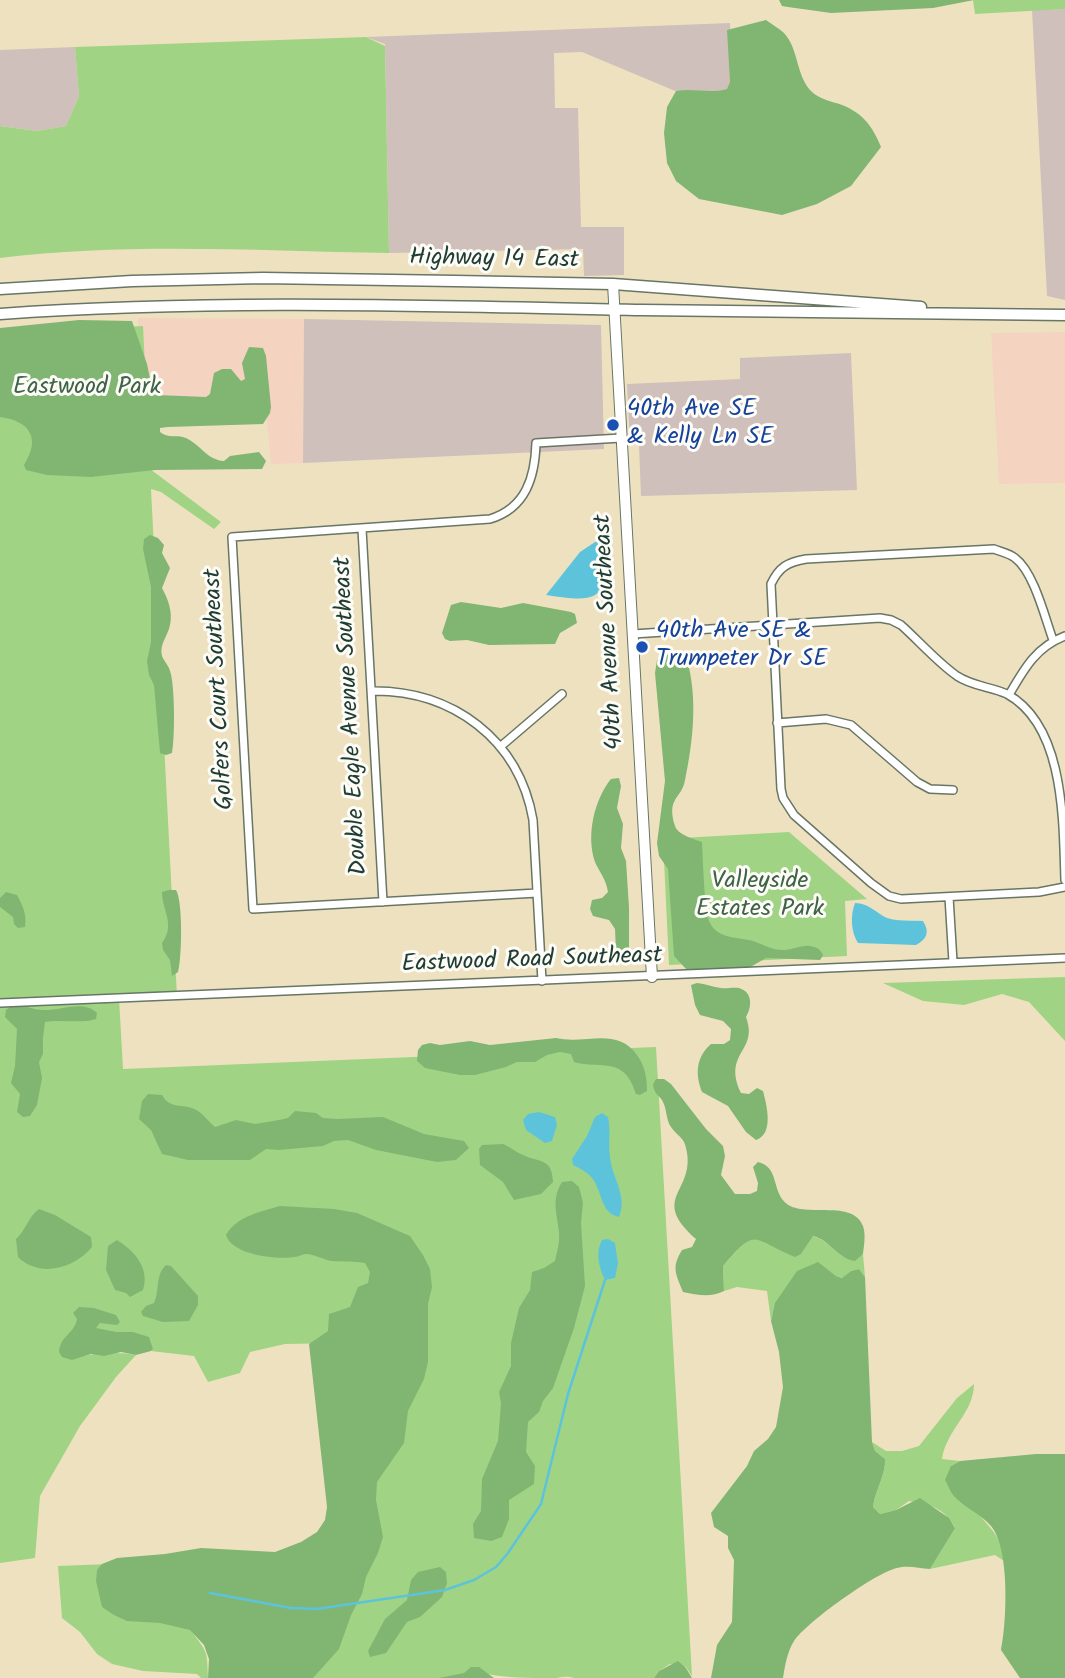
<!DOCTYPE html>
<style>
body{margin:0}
canvas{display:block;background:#eee1c0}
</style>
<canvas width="1065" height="1678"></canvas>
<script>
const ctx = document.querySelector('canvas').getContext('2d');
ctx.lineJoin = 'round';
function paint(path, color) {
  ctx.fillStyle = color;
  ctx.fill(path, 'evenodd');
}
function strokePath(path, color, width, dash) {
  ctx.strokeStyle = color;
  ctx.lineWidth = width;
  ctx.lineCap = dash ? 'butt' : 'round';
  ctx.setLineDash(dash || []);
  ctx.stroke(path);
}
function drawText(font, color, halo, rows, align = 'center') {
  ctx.font = font + ' Kalam,sans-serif';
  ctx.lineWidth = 6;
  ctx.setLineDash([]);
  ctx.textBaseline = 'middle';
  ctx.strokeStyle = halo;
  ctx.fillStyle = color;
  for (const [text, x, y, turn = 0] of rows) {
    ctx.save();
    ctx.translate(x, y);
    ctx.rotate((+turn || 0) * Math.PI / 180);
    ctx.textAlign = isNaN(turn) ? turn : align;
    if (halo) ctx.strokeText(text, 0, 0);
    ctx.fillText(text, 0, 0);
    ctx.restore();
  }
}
const built = new Path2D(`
 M138,318l166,1 -1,144 -32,1 -5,-54 -126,2z
 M1065,332v151l-66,1 -8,-151z`);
const industrial = new Path2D(`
 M1065,9v291l-18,-4 -15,-286z
 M730,23l5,93 -153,-64 -28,1 1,55h23l3,119h43v48l-40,1 -1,-27 -194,4 -4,-209 -19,-7z
 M75,47l4,49 -13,30 -29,5 -37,-5v-76z
 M304,319l297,6 3,124 -301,14z
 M851,353l6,137 -216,6 -2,-51h-9l-3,-61 113,-5v-21z`);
const green = new Path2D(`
 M973,0h92v9l-90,5z
 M366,37l19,9 4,207c-129,-2 -260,-11 -389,5v-132l37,5 29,-5 13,-30 -4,-49z
 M143,326l7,143 71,53 -7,7 -53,-37 -10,-3 26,507 -58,2 4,71 533,-22 36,629 -6,-9 -16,-3 -11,7 -5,7h-80c-8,-3 -14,0 -22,0 -21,0 -50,0 -68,-5l-4,5h-231l-58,-48c16,24 16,17 17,48h-7l-4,-4 -54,-3 -31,-7 -15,-10 -17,-22 -18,-14 -4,-52 129,-5 142,35 10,-253 -54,1 -35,8 -10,21 -32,9 -14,-26 -43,-5 2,-2 -93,3 12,7c17,-6 47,-8 64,-4l-20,22 -36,49 -40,70 -5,62 -35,5v-1230z
 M789,832l78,67 -22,2 2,55 -178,9 -6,-126z
 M1065,977v64l-36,-39 -27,-8 -38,11 -41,-4 -40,-18z
 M812,1236c18,4 26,23 43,24l8,-6 2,23 -6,-8 -8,2 -8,7 -7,-2 -18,-13c-25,20 -40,25 -47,58l-4,-30 -30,-4 -13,4 -1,-25c41,-48 30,-18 78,-12z
 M974,1384c0,29 -28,46 -32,75l18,2 -9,5c10,17 19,37 31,52 15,18 18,19 22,43l-9,-6 -65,14 25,-42c-13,-20 -23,-22 -46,-26l-13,9 -16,4 -7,-7c2,-17 13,-32 12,-48l-10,-8 -3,-9 14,9h16l17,-5 38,-48z`);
const forest = new Path2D(`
 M779,0h195l-41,8 -102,5 -43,-6 -6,-1z
 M766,20c5,4 13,8 18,13 15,16 12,44 28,59 9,8 19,9 30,13 21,8 31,22 39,42l-30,39 -34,18 -35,11 -83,-16 -23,-18 -9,-18 -3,-30 3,-26 9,-16c18,-3 34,3 51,-2l3,-7 -3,-52z
 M79,320l53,1 15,43 5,24 5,7 49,2 4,-3 4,-21 8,-4h9l10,12 4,-2 -3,-16 7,-16 14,1 3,8 5,51 -1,6 -7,11 -95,3 -8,1v4c8,7 17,2 26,6 15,7 21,22 38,23l6,-5 29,-4 7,9 -4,8 -107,1 -64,7 -44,-2 -21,-5 -2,-5c17,-27 6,-44 -24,-48v-89z
 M150,535l8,3 6,7 -2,8 8,15 -8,20c6,11 11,24 8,37 -2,11 -11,19 -8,31 2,5 7,10 8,15 5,13 5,67 2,82l-6,2 -6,-2 -6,-68 -5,-10 -2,-14 4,-19v-55l-8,-38 1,-10z
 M461,602l40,6 22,-5 48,9 4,2 2,9 -17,10 -5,11 -66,1 -22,-5 -17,1 -5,-2 -3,-6 9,-28z
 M677,654l10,6c11,38 6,82 -2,120 -3,19 -19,17 -10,46 3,9 19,13 27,16 1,16 2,70 8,81 8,16 28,14 43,18 11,4 19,9 31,9 9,0 17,-5 26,-4 7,1 10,3 13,9l-3,5 -54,-2 -19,11 -46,3 -14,-2 -13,-14 -6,-87 -9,-13 -2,-13 8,-62 -10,-108 2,-13 8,-5z
 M619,778l2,8 -4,22 6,16 -2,24 5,13 3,47v39l-7,9 -6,-4 -1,-23 -6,-9 -16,-4 -3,-7 2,-9 10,-2 6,-6c-2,-13 -8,-19 -13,-30 -9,-26 -1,-62 16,-83z
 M169,890h7c7,11 6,68 2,82l-6,4 -2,-16 -7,-10 -1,-7c14,-19 0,-32 0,-51z
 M6,892l11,3c6,11 10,20 8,32l-7,1 -4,-4 -1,-7 -13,-10v-9z
 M697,983c9,1 16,4 24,5 5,1 12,-1 18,0 14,4 13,19 7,29 13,35 -24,35 -5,76l8,1 8,-6 6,3c4,15 11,43 -7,49l-10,-8 -18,-26 -26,-14c-7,-18 -6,-35 9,-48h13l6,-4 1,-11 -8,-8 -23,-6 -5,-10 -4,-20z
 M21,1005c7,2 15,5 22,5 17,1 40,-11 54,3l-1,6c-16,5 -34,0 -51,3l-2,16v16l-4,8 3,16 -5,27 -7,11 -7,1 -6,-5 3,-18 -9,-11 4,-17 2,-37 -12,-12 1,-7 5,-4z
 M556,1038c30,7 60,-12 81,17 8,11 10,23 10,36l-7,4 -4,-1c-12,-39 -34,-24 -62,-32l-3,-8 -11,-2 -13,3 -12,7h-18l-11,5 -31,8h-15l-35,-7 -8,-7 1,-11 4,-5 8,-2 10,2 30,-4 20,4z
 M656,1079h8l7,5 35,45 17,17 2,10 -4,19 14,19h15l7,-3 1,-8 -5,-16 5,-5c22,5 13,30 29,42 19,14 66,-5 76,22 3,8 1,20 0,28l-8,7c-17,-2 -25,-21 -42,-25l-12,18 -6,3c-43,-18 -38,-31 -72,9l1,25c-14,7 -26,4 -41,1 -7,-18 -12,-24 -1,-42l10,-3 4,-8c-48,-42 1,-47 -10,-91 -2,-11 -9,-12 -15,-21 -5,-7 -4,-17 -8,-25 -2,-5 -8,-8 -9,-13 -2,-5 0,-6 2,-10z
 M148,1094l14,1c9,16 23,7 36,16 6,4 11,11 17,16l21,-7 19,4 24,-4 9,-2 7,-7 21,2 7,5 14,1 46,-2 41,17 40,7 5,7 -13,12 -19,2 -61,-12 -28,-10 -14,1 -11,5 -44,4 -13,-1 -16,11h-62l-26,-6 -11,-24 -12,-11 3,-18z
 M503,1144c7,3 13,8 20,11 16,8 29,2 30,27l-12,12 -27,6 -11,-18 -23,-17 -1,-16 3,-4z
 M572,1181l7,6 4,16 -2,20 4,63 -11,42 -21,60 -10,13 -4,11 -11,10 -2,30 9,14 -1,18 -25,16v19l-7,18 -11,4 -17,-3 -1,-14 8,-13 1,-32 16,-38 3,-38 -2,-11 12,-26v-23l8,-35 11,-18 2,-18 12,-4 11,-7c2,-9 5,-19 4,-29 -2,-20 -8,-32 3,-50z
 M280,1206l54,3 23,4 53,23 13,19 7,14 2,18 -4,17v58l-4,17 -16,32 -4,32 -27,39 -1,18 7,37 -5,16 -12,24 -4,17 -11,21 -12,34 -26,29h-105l1,-19 -5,-14 -14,-15 -30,-7 -33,-2 -13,-6 -12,-8 -6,-26 1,-11 5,-6 15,-6 48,-4 36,-6 74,4 26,-10 16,-10 8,-12 2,-13 -18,-163 19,-13 1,-17 21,-7 8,-20 10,-4 2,-11 -5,-9c-11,-2 -21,-1 -33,-2 -8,-1 -18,-7 -26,-7 -4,0 -7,3 -11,3 -19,3 -63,-2 -69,-22 11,-19 34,-23 54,-29z
 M39,1209l16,6 36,22 1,10c-18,22 -53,31 -74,10l-2,-18c10,-9 12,-22 23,-30z
 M117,1240c18,11 33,29 26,50l-13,7 -4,-4 -11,-3 -9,-20 2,-24z
 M818,1262l18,14 6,2 9,-7 8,-2 6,8 7,165 3,9 10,8c1,16 -10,31 -12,48l7,7 16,-4 24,-12 29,20 6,10 -25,41c-11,-1 -23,-4 -33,-1 -22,5 -90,54 -103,73 -7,11 -9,25 -11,37h-72l6,-33 15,-23 2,-62 -6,-12v-12l-14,-9 -3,-14 36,-47 7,-15 14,-12 8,-12 7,-40 -4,-35 -8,-31 4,-18 22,-32z
 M166,1265l5,1 27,30v9l-9,16 -26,1 -20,-6 -2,-4 5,-6 8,-3c6,-13 1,-28 12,-38z
 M79,1307l15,1 22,7 4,7 -3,3 -17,-2 -4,5 20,4h17l16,5 4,12 -2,2 -15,4 -15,-3 -17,4 -13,-2 -19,6 -10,-3 -3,-5c1,-16 16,-19 18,-33l-4,-6z
 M1036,1454h29v224h-45l-19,-28c6,-28 9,-102 -10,-124 -10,-12 -28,-19 -38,-31 -3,-4 -5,-10 -8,-15l6,-14 9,-5z
 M440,1567l6,5 1,11 -5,14 -22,20 -13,5 -21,31 -16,4 -2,-6 17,-32 22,-19 4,-20 7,-8z
 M678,1661l8,7 6,10h-38l5,-7z
 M471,1667h8l15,11h-55l25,-5z`);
const water = new Path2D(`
 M598,540c10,56 8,65 -52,55l34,-43z
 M855,903c14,0 21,10 32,15 12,4 23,2 36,3 7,11 4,18 -7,24l-58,-2c-7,-11 -8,-27 -3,-40z
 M539,1112l16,5 2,8 -5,16 -7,2 -19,-13 -3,-10 5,-6z
 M602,1113l6,4c3,14 0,27 2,40 2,21 18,39 9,60 -19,-4 -16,-25 -27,-39 -5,-6 -12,-10 -19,-13l-1,-6 15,-23 8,-19z
 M608,1239l7,4 3,20 -3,15 -10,2c-6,-12 -10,-28 -3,-40z`);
const stream = new Path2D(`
 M210,1593l81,15 26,1 128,-19 29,-10 22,-13 12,-14 33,-49 27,-110 37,-114`);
const street = new Path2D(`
 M362,529l21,373
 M633,634l247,-16 11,2 10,5c18,16 36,37 56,51 15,10 34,11 50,18 58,32 56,127 58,186
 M1053,640c-8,-22 -19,-68 -38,-82 -6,-5 -14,-6 -21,-9l-188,10c-18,3 -27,8 -35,25l10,205 2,9 11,17 77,68 18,13 12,3 138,-7 26,-5
 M372,691c80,-1 147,48 161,129l9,161
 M1009,695c15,-26 27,-48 56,-59
 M777,723l49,-4 25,6 66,57 13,7 23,1
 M500,747l62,-53
 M537,893l-284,16 -21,-372 258,-18c36,-11 45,-42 46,-76l85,-5
 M949,897l4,65
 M0,1003l1065,-45`);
const secondary = new Path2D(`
 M613,284l39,693`);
const primary = new Path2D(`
 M0,289l132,-8 131,-3 192,3 158,3 308,23
 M0,314c214,-15 428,-8 642,-4 141,3 282,2 423,5`);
const markers = [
 [613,425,7,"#1a4fb4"],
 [642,647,7,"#1a4fb4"]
];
const streetNames = [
 ["Highway 14 East",494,261,1],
 ["40th Avenue Southeast",611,632,-93],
 ["Golfers Court Southeast",221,689,-93],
 ["Double Eagle Avenue Southeast",353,716,-93],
 ["Eastwood Road Southeast",532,962,-2]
];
const parkNames = [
 ["Eastwood Park",87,389],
 ["Valleyside",760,883],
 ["Estates Park",760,911]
];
const transitNames = [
 ["40th Ave SE",627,411],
 ["& Kelly Ln SE",627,439],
 ["40th Ave SE &",656,633],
 ["Trumpeter Dr SE",656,661]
];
paint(built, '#f4d3c0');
paint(industrial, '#d0c0bc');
paint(green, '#a0d484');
paint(forest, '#80b672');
paint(water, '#5dc3db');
strokePath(stream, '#5dc3db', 2.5);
strokePath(street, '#677665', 10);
strokePath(secondary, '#677665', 12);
strokePath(primary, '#677665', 13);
strokePath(street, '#fff', 7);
strokePath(secondary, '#fff', 10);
strokePath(primary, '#fff', 10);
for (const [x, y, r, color] of markers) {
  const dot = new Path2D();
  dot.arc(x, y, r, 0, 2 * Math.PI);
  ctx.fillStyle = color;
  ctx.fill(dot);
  strokePath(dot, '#fdfcf7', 2.5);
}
drawText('24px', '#1f3d34', '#fdfcf7', streetNames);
drawText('24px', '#3f6348', '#fdfcf7', parkNames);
drawText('24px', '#164399', '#fdfcf7', transitNames, 'left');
</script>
